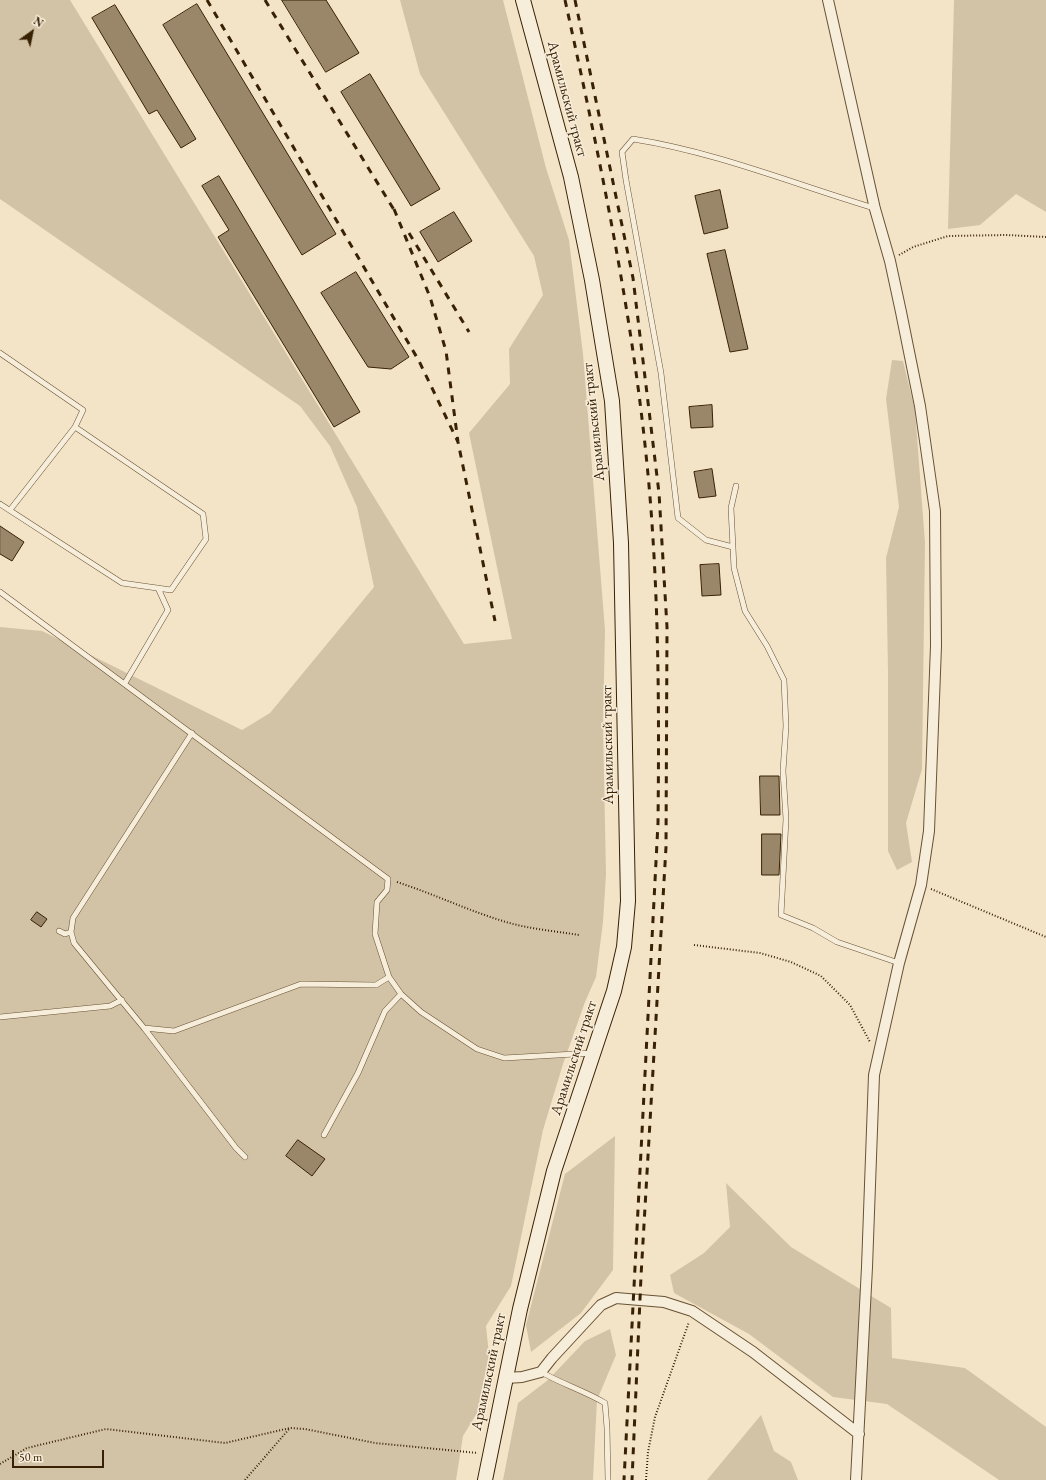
<!DOCTYPE html>
<meta charset="utf-8">
<style>
body{margin:0}
#map{position:relative;width:1046px;height:1480px;overflow:hidden;background:#f3e4c7;font-family:"EB Garamond",serif}
canvas{display:block}
.north{position:absolute;left:12px;top:12px;width:40px;height:40px;-webkit-text-stroke:3px #f7eddb;paint-order:stroke;rotate:33deg;font-size:11px;font-weight:700;line-height:16px;text-align:center;color:#392103}
.north::after{content:'';display:block;margin:auto;width:14px;height:18px;background:#392103;clip-path:polygon(50% 0,100% 100%,50% 72%,0 100%)}
.scale{position:absolute;left:12px;top:1450px;width:92px;height:18px;box-sizing:border-box;border:2px solid #392103;border-top:0;padding-left:5px;font-size:12px;line-height:14px;white-space:nowrap;color:#392103;-webkit-text-stroke:3px #f7eddb;paint-order:stroke}
</style>
<div id="map">
<canvas width="1046" height="1480"></canvas>
<div class="north">N</div>
<div class="scale">50 m</div>
</div>
<script>
const ctx = document.querySelector('canvas').getContext('2d');
ctx.lineJoin = 'round';
function paint(path, color) {
  ctx.fillStyle = color;
  ctx.fill(path, 'evenodd');
}
function strokePath(path, color, width, dash) {
  ctx.strokeStyle = color;
  ctx.lineWidth = width;
  ctx.lineCap = dash ? 'butt' : 'round';
  ctx.setLineDash(dash || []);
  ctx.stroke(path);
}
function drawText(font, color, halo, rows, align = 'center') {
  ctx.font = font + ' "EB Garamond",serif';
  ctx.lineWidth = 3;
  ctx.setLineDash([]);
  ctx.textBaseline = 'middle';
  ctx.strokeStyle = halo;
  ctx.fillStyle = color;
  for (const [text, x, y, turn = 0] of rows) {
    ctx.save();
    ctx.translate(x, y);
    ctx.rotate((+turn || 0) * Math.PI / 180);
    ctx.textAlign = isNaN(turn) ? turn : align;
    if (halo) ctx.strokeText(text, 0, 0);
    ctx.fillText(text, 0, 0);
    ctx.restore();
  }
}
const green = new Path2D(`
 M0,0h70l394,644 48,-5 -43,-206 41,-49 -1,-35 34,-54 -9,-39 -114,-182 -20,-74h103l43,168 23,72 14,114 22,276 -2,97 3,147 -3,48 -7,55 -11,25 -22,62 -20,66 -32,156 -25,40 3,29 -12,58 -14,23 -7,44h-456v-853l42,4 200,99 28,-17 104,-126 -17,-80 -27,-61 -30,-40 -300,-207z
 M954,0h92v212l-30,-18 -36,31 -32,4z
 M892,360l11,1 12,49 10,133 -3,226 -16,54 6,39 -15,8 -9,-19v-179l-2,-114 13,-51 -13,-108z
 M615,1136l-2,134 -32,43 -50,39 -5,-27 39,-151z
 M726,1183l65,64 100,61 1,50 73,10 81,59v53h-47l-112,-76 -54,-7 -84,-63 -75,-41 -4,-18 34,-22 26,-26z
 M610,1329l6,26 -19,45 -4,80h-90l15,-77 30,-23 37,-39z
 M761,1415l13,36 17,11 7,18h-91z`);
const building = new Path2D(`
 M282,0h44l33,53 -33,19z
 M197,4l139,230 -34,21 -139,-230z
 M115,5l81,134 -15,9 -24,-38 -8,4 -57,-96z
 M370,74l70,115 -29,17 -70,-114z
 M219,176l141,236 -26,15 -116,-190 11,-7 -27,-44z
 M720,190l8,38 -24,6 -9,-38z
 M454,212l18,29 -34,21 -18,-30z
 M725,250l23,99 -18,3 -23,-98z
 M356,272l53,85 -18,12 -23,-2 -47,-74z
 M712,405l1,22 -22,1 -2,-21z
 M712,469l4,27 -17,2 -5,-26z
 M0,526l24,16 -12,19 -12,-7z
 M719,564l2,31 -19,1 -2,-31z
 M760,776h19l1,39h-19z
 M762,834h19l-2,41h-17z
 M37,912l10,7 -6,8 -10,-7z
 M298,1140l27,19 -13,17 -26,-20z`);
const path = new Path2D(`
 M899,255l14,-8 35,-11 58,-1 40,2
 M397,882c37,12 72,29 109,40 23,7 49,9 73,13
 M931,889l115,48
 M694,945l66,8 31,9 30,14 29,29 20,37
 M0,1464l27,-16 79,-19 119,14 65,-15 15,1 70,14 103,10
 M245,1480l44,-51
 M646,1480l2,-28 7,-35 34,-95`);
const lane = new Path2D(`
 M0,353l83,57 -8,17 128,87 3,25 -35,51 -49,-7 -122,-79
 M736,486l-5,22 3,60 11,43 22,35 17,34 2,46 -3,45 3,48 -5,96 32,13 24,14 62,21
 M10,510l65,-83
 M733,547l-27,-7 -28,-22 -17,-145 -35,-193 -4,-28 11,-13c83,13 161,45 241,69
 M0,592l388,287 -1,11 -10,12 -2,32 14,43 12,17 20,18 56,37 27,9 89,-5
 M125,683l43,-73 -10,-22
 M192,733l-119,185 -2,14 3,11 70,85 92,120 9,9
 M59,931l6,3 6,-2
 M0,1017l110,-11 12,-6
 M144,1028l30,3 127,-47 75,1 13,-8
 M324,1135l34,-62 27,-62 16,-17
 M541,1372c21,12 44,19 64,31l2,25 1,52`);
const street = new Path2D(`
 M828,0l47,209 15,52 11,51 19,94 15,105 1,135 -7,185 -8,54 -22,78 -25,112 -7,192 -11,213
 M506,1378l16,-1 19,-5 11,-14 49,-53 15,-7 48,4 28,9 61,41 106,82`);
const secondary = new Path2D(`
 M485,1480l35,-171 34,-138 60,-180 10,-44 4,-46 -7,-358 -9,-142 -20,-121 -21,-103 -48,-177`);
const rail = new Path2D(`
 M207,0l212,361 39,81
 M265,0l131,213
 M565,0c39,178 77,357 88,539 6,95 6,190 5,284l-34,657
 M575,0l58,278 26,215 8,134 -1,220 -25,429 -9,204
 M394,209l36,88 16,54 12,91 37,179
 M409,233l60,99`);
const streetNames = [
 ["Арамильский тракт",567,99,75],
 ["Арамильский тракт",594,422,-96],
 ["Арамильский тракт",608,745,-91],
 ["Арамильский тракт",574,1058,-72],
 ["Арамильский тракт",489,1372,-78]
];
paint(green, '#d3c3a6');
paint(building, '#9a8669');
strokePath(building, '#392103', 1);
strokePath(lane, '#685234', 6);
strokePath(street, '#685234', 12);
strokePath(secondary, '#392103', 16);
strokePath(path, '#392103', 2, [1, 2]);
strokePath(lane, '#f7eddb', 5);
strokePath(street, '#f7eddb', 10);
strokePath(secondary, '#f7eddb', 14);
strokePath(rail, '#392103', 3, [7, 7]);
drawText('15px', '#392103', '#f7eddb', streetNames);
</script>
